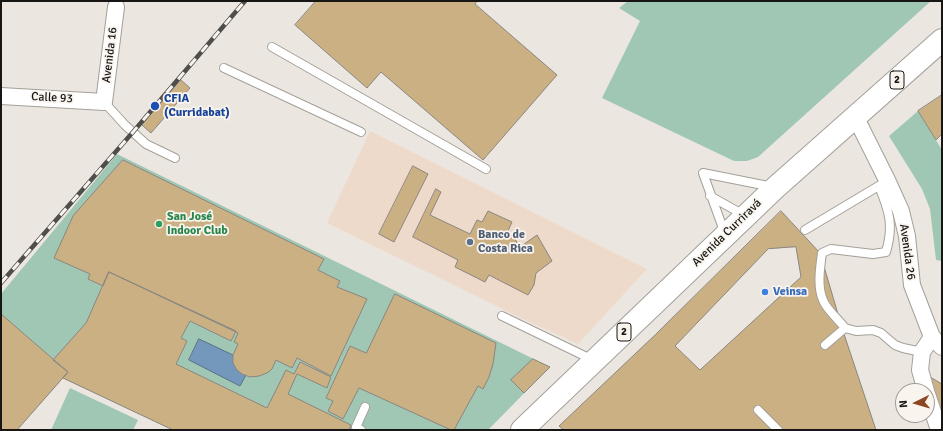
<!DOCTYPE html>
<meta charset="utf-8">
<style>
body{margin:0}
#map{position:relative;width:943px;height:431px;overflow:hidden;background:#ebe7e0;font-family:Signika,sans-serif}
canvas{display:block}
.frame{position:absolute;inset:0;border:2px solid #171614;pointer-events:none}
.north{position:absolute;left:895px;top:383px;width:40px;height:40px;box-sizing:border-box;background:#f9f4ed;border:1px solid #9f9b96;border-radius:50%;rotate:265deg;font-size:11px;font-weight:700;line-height:16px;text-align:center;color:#171614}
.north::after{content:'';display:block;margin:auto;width:14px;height:18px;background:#8d4623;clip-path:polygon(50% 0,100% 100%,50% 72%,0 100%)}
</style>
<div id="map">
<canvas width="943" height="431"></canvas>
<div class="frame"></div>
<div class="north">N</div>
</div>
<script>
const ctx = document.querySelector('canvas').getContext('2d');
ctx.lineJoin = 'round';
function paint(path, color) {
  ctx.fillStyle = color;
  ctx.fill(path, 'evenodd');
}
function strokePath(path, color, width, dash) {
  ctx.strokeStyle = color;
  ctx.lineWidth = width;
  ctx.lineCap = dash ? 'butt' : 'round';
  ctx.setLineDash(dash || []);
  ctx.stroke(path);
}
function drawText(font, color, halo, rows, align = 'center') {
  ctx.font = font + ' Signika,sans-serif';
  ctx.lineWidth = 3.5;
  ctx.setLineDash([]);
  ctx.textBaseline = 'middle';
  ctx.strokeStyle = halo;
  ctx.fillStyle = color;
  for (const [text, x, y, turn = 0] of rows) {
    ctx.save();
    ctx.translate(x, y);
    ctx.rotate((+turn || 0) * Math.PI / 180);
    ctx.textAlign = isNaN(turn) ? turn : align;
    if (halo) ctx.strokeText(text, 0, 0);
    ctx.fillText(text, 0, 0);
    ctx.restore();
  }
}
const commercial = new Path2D(`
 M370,131l277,138 -69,75 -55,-25 -196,-96z`);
const green = new Path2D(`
 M628,1h303l-173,156 -11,4h-13l-132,-63 38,-77 -21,-13z
 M918,111l24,39v111l-6,-1 -6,-51 -8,-20 -33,-53z
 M117,154l433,213 -62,63h-315l-110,-52 -46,52h-16v-136z
 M70,388l68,32 -5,10h-82z`);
const water = new Path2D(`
 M199,339l34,16 4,15 9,5 -6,11 -51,-26z`);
const building = new Path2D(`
 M316,1h161l-2,3 82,71 -74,85 -102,-88 -14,16 -72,-63z
 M181,80l9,8 -39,45 -9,-8z
 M942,95v39l-6,6 -18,-29z
 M123,160l201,99 -6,11 22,11 -3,6 30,12 -36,77 -34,-18 -5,10 -16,-8 -4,9 -5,4 -8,3 -9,1 -8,-3 -5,-4 -4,-7v-8l5,-11 -4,-2 4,-9 -129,-61 -6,14 -15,-7 2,-5 -36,-16 19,-42z
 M413,166l15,8 -34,68 -15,-8z
 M436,189l5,3 -11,23 40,19 7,-14 5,2 6,-11 24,11 -5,11 6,3 7,11 17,-12 15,26 -16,12 -2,12 -6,10 -39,-20 -4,7 -30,-15 3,-7 -45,-23z
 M781,211l39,42 23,78 33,99h-312l-5,-4 96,-91z
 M796,247l5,30 -101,93 -25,-24 93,-97z
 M109,272l127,59 -5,10 -41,-20 -9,17 6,3 -11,23 91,44 19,-38 8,4 6,-12 31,15 -4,11 -30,-14 -9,20 63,31 -2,5h-176l-110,-52 5,-6 -15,-12 33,-37z
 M395,294l101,49 -3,21 -4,13 -6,12 -5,-3 -24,44h-3l-92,-42 -16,31 -15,-8 5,-10 -7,-3 24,-52 16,7z
 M1,314l67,58 -51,58h-16z
 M533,359l17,8 -26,26 -13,-13z
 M925,374l17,10v27z`);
const lane = new Path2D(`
 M272,47l214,122
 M224,68l137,64
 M104,102l21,23 21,19 29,14
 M710,196l34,19
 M805,230l77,-46
 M725,234l-22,-61 70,14
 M502,316l91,44
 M845,328l11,3 17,-1 8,3 14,12 8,3 19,4
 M825,345l20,-17c-6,-8 -19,-19 -22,-28 -6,-14 -3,-32 -1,-47l9,-4 42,5 13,-2c8,-27 3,-41 -7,-66
 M758,410l20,20
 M361,430l-5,-3 9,-20`);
const street = new Path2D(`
 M1,96l103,6 12,-95
 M855,116l32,64 14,31 6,25 5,49 20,52 10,10
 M926,391l-6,-21 2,-18 10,-15
 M927,394l12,36`);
const highway = new Path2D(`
 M522,430l253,-242 167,-148`);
const rail = new Path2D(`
 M1,283l132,-151 112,-131`);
const markers = [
 [155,106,5,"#1a4fb4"],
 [159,224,4,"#2e9e5b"],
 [470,242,4,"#5c6f8a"],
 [765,292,4,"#3f7fe0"]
];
const shields = [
 [897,80,14],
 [624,332,14]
];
const shieldNames = [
 ["2",897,80],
 ["2",624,332]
];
const streetNames = [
 ["Avenida 16",110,55,-83],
 ["Calle 93",52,98,3],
 ["Avenida Curriravá",727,233,-44],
 ["Avenida 26",907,252,82]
];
const transitNames = [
 ["CFIA",164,99],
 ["(Curridabat)",164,113]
];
const leisureNames = [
 ["San José",167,217],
 ["Indoor Club",167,231]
];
const serviceNames = [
 ["Banco de",478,235],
 ["Costa Rica",478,249]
];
const shopNames = [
 ["Veinsa",773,292]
];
paint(commercial, '#eedacb');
paint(green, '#a0c7b4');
paint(water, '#7498bc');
strokePath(water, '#58718a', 1);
paint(building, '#cbb084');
strokePath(building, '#8a8680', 1);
strokePath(lane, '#a4a099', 10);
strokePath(street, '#a4a099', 18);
strokePath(highway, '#a4a099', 24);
strokePath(lane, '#fff', 8);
strokePath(street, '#fff', 16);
strokePath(highway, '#fff', 22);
strokePath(rail, '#504e4b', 4.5);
strokePath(rail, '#f9f4ed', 3, [9]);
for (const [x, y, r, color] of markers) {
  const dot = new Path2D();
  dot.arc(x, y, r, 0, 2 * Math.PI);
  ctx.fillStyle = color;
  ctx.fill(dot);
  strokePath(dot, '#f9f4ed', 1.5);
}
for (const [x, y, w] of shields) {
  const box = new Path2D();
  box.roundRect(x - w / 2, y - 9, w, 18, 3);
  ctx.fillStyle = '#f9f4ed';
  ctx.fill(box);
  strokePath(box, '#171614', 1);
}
drawText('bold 11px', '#171614', null, shieldNames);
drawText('12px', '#171614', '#f9f4ed', streetNames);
drawText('bold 12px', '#164399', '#f9f4ed', transitNames, 'left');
drawText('bold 12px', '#27864d', '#f9f4ed', leisureNames, 'left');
drawText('bold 12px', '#4e5e75', '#f9f4ed', serviceNames, 'left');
drawText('bold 12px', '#366cbe', '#f9f4ed', shopNames, 'left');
</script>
